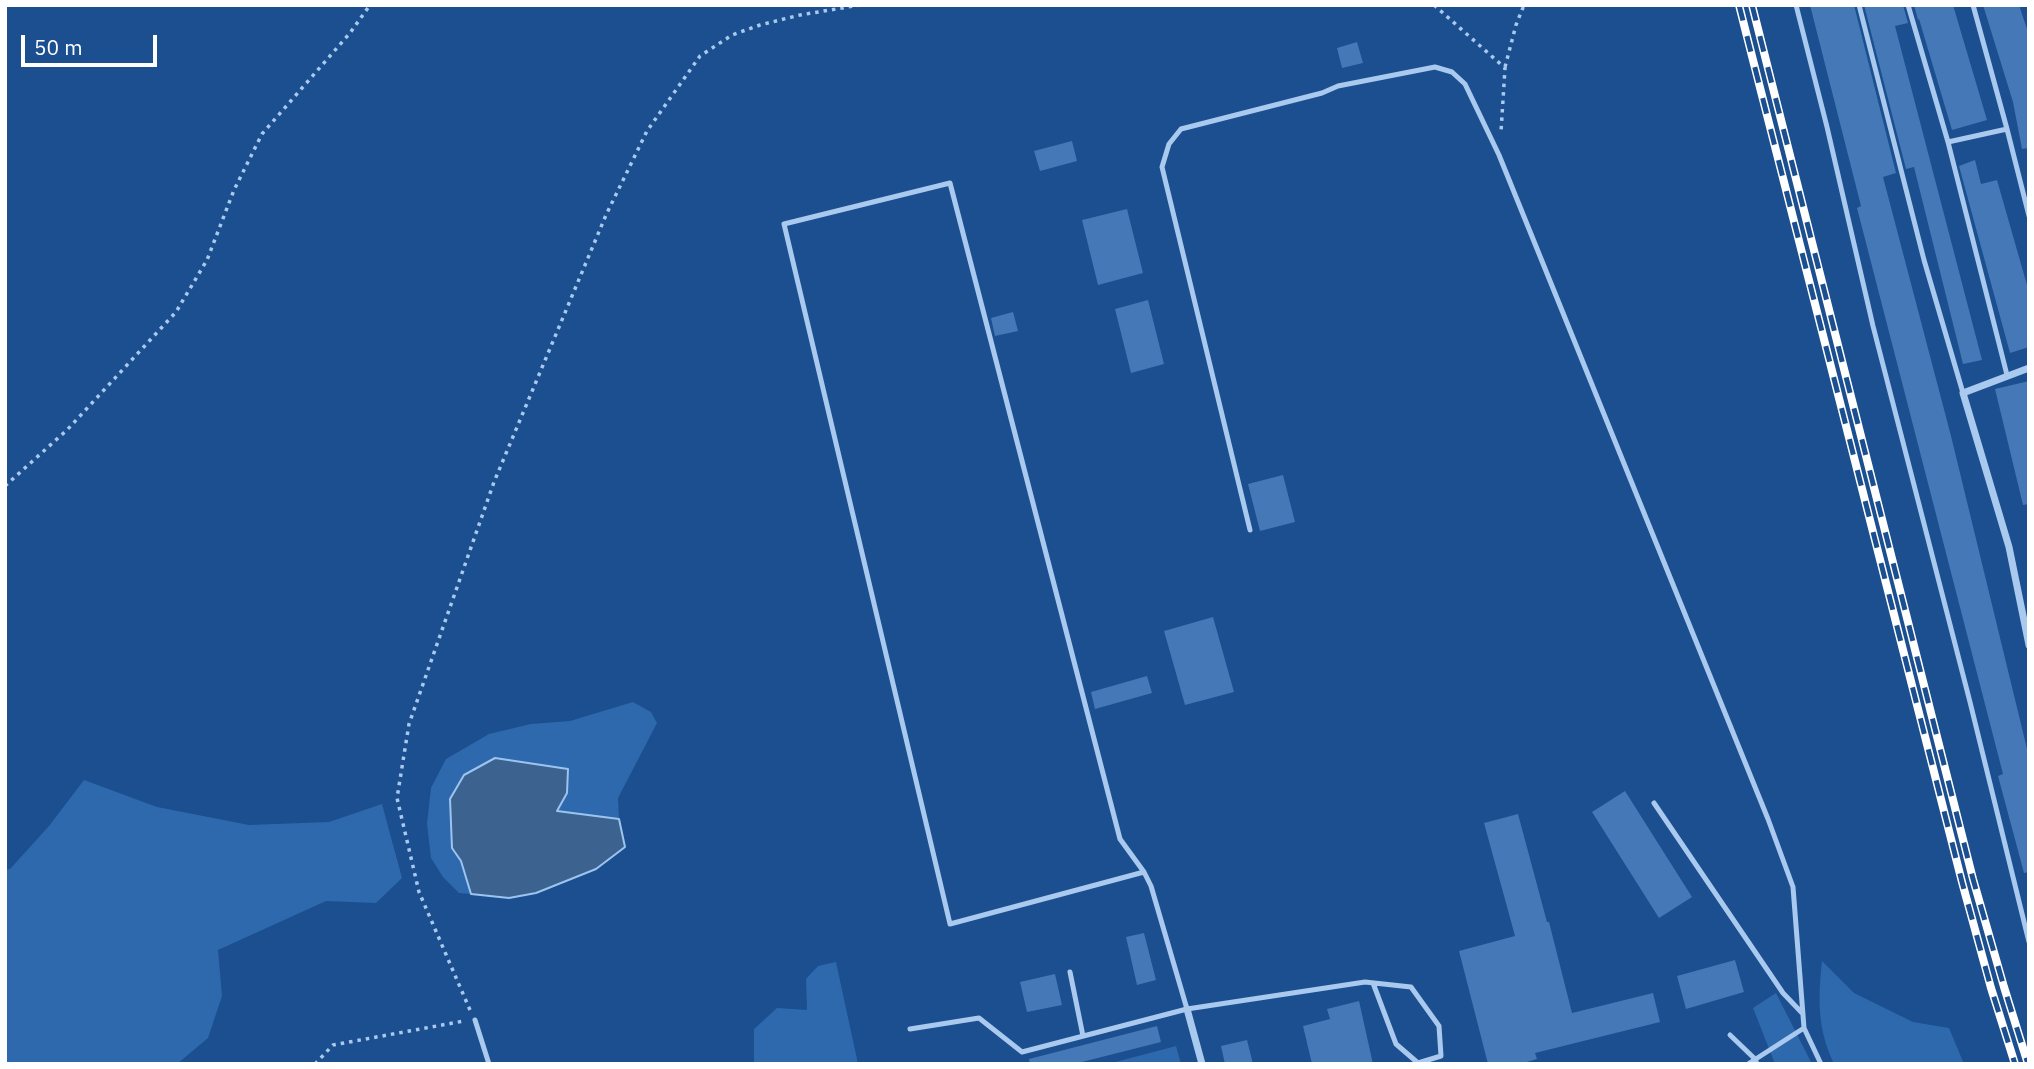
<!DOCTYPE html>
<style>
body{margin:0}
#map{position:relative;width:2034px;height:1069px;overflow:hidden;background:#1b4f8f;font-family:"IBM Plex Sans",sans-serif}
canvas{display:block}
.frame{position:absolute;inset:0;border:7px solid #fff;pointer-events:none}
.scale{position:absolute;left:21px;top:35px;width:136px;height:32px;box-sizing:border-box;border:4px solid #fff;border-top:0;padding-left:9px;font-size:21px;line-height:24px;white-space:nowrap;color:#fff;-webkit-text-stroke:5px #1b4f8f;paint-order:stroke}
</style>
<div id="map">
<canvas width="2034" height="1069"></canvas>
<div class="frame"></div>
<div class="scale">50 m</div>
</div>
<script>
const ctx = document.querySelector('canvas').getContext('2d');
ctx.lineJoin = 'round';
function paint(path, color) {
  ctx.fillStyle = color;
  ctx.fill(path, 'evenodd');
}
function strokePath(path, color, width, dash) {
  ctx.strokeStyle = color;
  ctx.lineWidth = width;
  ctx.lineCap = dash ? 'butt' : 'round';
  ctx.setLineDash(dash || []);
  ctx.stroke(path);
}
const green = new Path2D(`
 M633,702l18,10 6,11 -39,75 1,21 -62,-8 -105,37 9,13 10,33 -12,-1 -16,-16 -12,-19 -4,-34 4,-36 15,-29 43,-25 42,-10 39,-3z
 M84,780l73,27 92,18 80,-3 53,-18 20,74 -26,25 -50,-2 -108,49 4,46 -14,42 -31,26h-172v-194l5,-1 39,-43z
 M1822,961l32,32 59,29 36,6 15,36h-130c-17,-36 -16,-65 -12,-103z
 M836,962l22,102h-107l3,-2v-33l23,-21 30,2 -1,-31 12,-13z
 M1776,993l36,71h-37l-22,-56z
 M1176,1046l5,18h-73z`);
const water = new Path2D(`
 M495,758l73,11 -1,24 -10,18 62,8 6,28 -29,22 -60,24 -27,5 -38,-4 -10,-33 -9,-13 -2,-49 14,-24z`);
const building = new Path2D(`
 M1810,5h44l42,168 -13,4 68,259 78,321v115l-5,1 -26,-97 5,-2 -146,-566 4,-2z
 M1864,5h39l5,18 -13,3 87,334 -19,4 -49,-197 -8,2z
 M1914,5h39l34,115 -35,10 -33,-111 -1,1z
 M1983,5h36l10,30v113l-7,1 -9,-47z
 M1357,42l6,21 -21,5 -5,-20z
 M1072,141l5,20 -37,10 -6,-20z
 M1975,160l6,24 16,-4 32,112v55l-19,6 -51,-187z
 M1127,209l16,64 -45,12 -16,-65z
 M1148,300l16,64 -33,9 -16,-64z
 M1013,312l5,19 -23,5 -4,-18z
 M2029,381v123l-6,1 -28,-116z
 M1283,475l12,47 -35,9 -12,-47z
 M1213,617l21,75 -49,13 -21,-74z
 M1147,676l5,17 -57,16 -4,-17z
 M1625,791l67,106 -33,21 -67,-106z
 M1518,814l29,108h2l23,91 81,-20 7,29 -125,31 2,6 -17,5h-32l-29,-113 56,-15 -31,-113z
 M1144,933l12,47 -19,5 -11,-48z
 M1735,960l9,32 -58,17 -9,-33z
 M1055,974l7,31 -35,7 -7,-30z
 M1359,1001l14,63h-61l-9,-38 27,-7 -3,-10z
 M1157,1026l4,16 -87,22h-44l-1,-5z
 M1247,1040l6,24h-28l-4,-18z`);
const path = new Path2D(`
 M1434,5l71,63 -4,64
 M1505,67l11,-42 8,-20
 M5,486l62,-56 109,-118 31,-52 27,-70 28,-56 88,-101 20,-28
 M470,1010l-51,-118 -22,-94 12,-74 85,-242 112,-267 41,-84 53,-75 32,-21 28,-10 40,-10 60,-10
 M315,1064l18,-19 131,-24`);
const service = new Path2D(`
 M1796,5l31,122 46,199 97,376 59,240
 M1859,5l65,255 39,133
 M1908,5l40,137 59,233
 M1973,5l34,124 22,87
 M1948,142l59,-13
 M1250,530l-88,-363 7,-23 12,-15 141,-36 16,-7 97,-19 17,5 13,12 34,71 269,664 25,68 11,141 17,36
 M1654,803l129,190 20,21
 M1144,872l-194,52 -166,-700 166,-41 170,656 24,33 7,14 36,123
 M1070,972l13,64
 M475,1020l14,44
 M910,1029l69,-11 43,34 165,-43 178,-27 46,5 28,39 2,30 -23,7 -22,-19 -23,-61
 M1730,1035l25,24 2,5
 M1748,1064l56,-36`);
const minor = new Path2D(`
 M2029,368l-66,25 46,154 20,98
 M1187,1009l15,55`);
const rail = new Path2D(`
 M1739,5l223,877 29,106 24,76
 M1752,5l221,874 31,108 24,77`);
paint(green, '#2e69ad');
paint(water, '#3c6290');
strokePath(water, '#9cc4f0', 2);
paint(building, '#4478b7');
strokePath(path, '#a9c9ee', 3.5, [3.5, 5]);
strokePath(service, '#a9c9ee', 5);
strokePath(minor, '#a9c9ee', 7);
strokePath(rail, '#fff', 8);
strokePath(rail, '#1b4f8f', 5, [16]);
</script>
